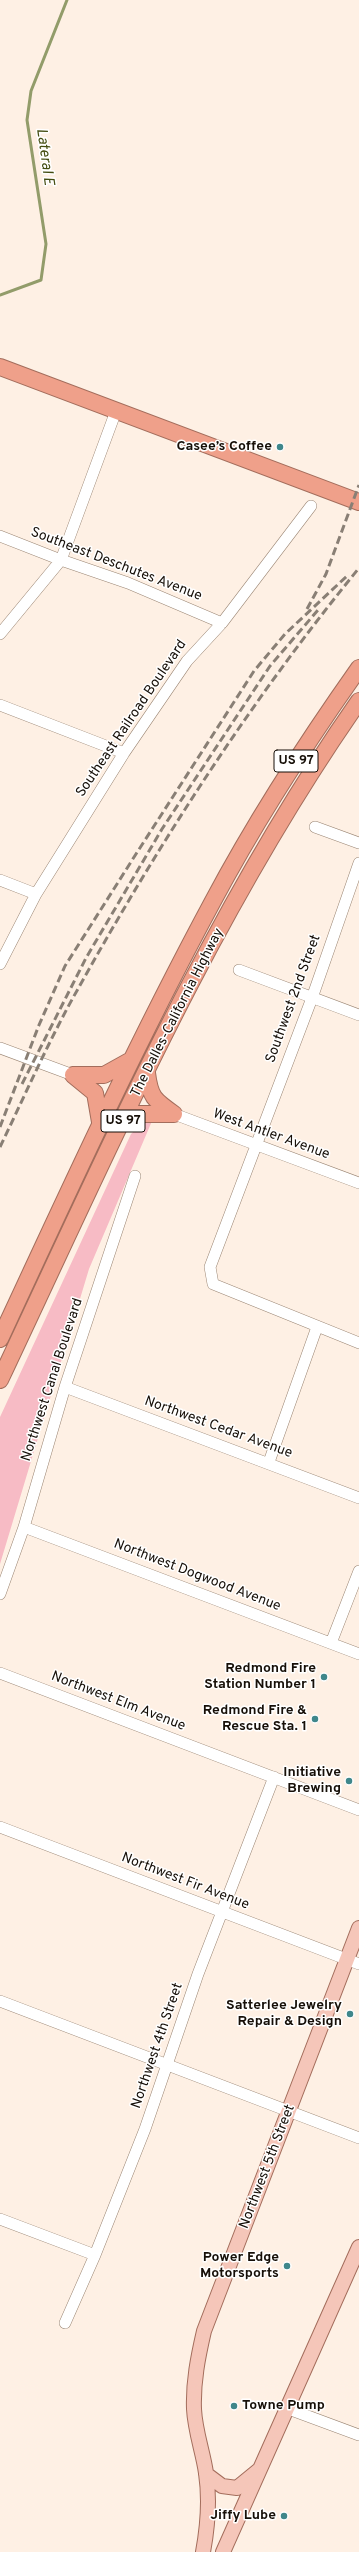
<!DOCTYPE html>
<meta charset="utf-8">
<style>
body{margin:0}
canvas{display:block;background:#fef0e4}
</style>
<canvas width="359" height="2552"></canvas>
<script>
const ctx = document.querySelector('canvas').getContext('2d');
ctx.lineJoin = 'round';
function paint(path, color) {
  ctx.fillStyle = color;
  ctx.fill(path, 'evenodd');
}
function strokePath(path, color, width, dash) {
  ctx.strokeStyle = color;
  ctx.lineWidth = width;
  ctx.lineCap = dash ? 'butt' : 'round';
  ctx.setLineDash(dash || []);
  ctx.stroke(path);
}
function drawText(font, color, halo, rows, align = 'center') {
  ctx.font = font + ' Overpass,sans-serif';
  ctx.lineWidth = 3;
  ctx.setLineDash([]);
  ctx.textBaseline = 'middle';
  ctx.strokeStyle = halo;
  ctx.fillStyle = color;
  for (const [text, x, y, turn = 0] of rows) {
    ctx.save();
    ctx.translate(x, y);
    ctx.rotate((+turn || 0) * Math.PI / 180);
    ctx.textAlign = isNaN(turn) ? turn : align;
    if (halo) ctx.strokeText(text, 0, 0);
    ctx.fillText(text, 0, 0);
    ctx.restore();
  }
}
const green = new Path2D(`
 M152,1121l-63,148 -89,295v-147l131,-283 12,-11z`);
const stream = new Path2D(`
 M0,295l41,-15 5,-36 -19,-124 4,-29 36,-91`);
const minor = new Path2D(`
 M0,536l61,24 67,23 94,40
 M0,634l61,-74 55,-149
 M0,705l124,48
 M315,827l44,16
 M359,863l-47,135 -102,269 3,17 146,59
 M0,880l36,14
 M0,964l36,-70 88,-141 63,-92 35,-38 89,-117
 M239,970l120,45
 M0,1048l73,27
 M174,1114l185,69
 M65,1387l294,111
 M269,1462l48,-135
 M24,1527l335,127
 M0,1594l24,-67 41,-140 70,-211
 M331,1643l28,-72
 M0,1673l359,137
 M0,1827l359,137
 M0,2001l359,137
 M0,2219l95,36
 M65,2323l30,-68 50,-126 53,-155 76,-197
 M286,2408l73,27`);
const major = new Path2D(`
 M206,2474l16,12 15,2 22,-18
 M203,2552c5,-27 7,-52 3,-79 -3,-21 -11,-42 -12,-64 -1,-27 4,-52 10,-78l155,-403
 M223,2552l136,-305`);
const highway = new Path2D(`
 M0,367l359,135
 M147,1073c3,24 7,27 27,41
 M73,1075h31l27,-15
 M73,1075l22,18 5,29
 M121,1124l16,-10h37
 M0,1339c68,-147 136,-295 213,-438 43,-81 93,-158 146,-233
 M0,1380c109,-231 212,-469 359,-679`);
const rail = new Path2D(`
 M307,609l19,-35 33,-89
 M22,1084l64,-126 76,-129 108,-163 48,-56
 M0,1127l39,-102 26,-59 71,-112 118,-183 31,-37 63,-59
 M0,1147c26,-54 50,-109 79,-160 82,-147 173,-288 280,-419`);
const markers = [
 [280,447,4,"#3f878b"],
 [324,1677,4,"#3f878b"],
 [315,1719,4,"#3f878b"],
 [349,1781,4,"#3f878b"],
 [350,2014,4,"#3f878b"],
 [287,2266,4,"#3f878b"],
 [234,2406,4,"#3f878b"],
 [284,2516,4,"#3f878b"]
];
const shields = [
 [296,761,44],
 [123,1121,44]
];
const shieldNames = [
 ["US 97",296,761],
 ["US 97",123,1121]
];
const poiNames = [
 ["Casee’s Coffee",272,447],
 ["Redmond Fire",316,1669],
 ["Station Number 1",316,1685],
 ["Redmond Fire &",307,1711],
 ["Rescue Sta. 1",307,1727],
 ["Initiative",341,1773],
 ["Brewing",341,1789],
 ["Satterlee Jewelry",342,2006],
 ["Repair & Design",342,2022],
 ["Power Edge",279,2258],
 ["Motorsports",279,2274],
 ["Towne Pump",242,2406,"left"],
 ["Jiffy Lube",276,2516]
];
const streetNames = [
 ["Southeast Deschutes Avenue",116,565,21],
 ["Southeast Railroad Boulevard",132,719,-56],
 ["Southwest 2nd Street",294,999,-70],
 ["The Dalles-California Highway",178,1013,-63],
 ["West Antler Avenue",271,1135,20],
 ["Northwest Canal Boulevard",53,1380,-72],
 ["Northwest Cedar Avenue",218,1428,20],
 ["Northwest Dogwood Avenue",197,1576,21],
 ["Northwest Elm Avenue",118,1702,21],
 ["Northwest Fir Avenue",185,1882,21],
 ["Northwest 4th Street",158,2046,-71],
 ["Northwest 5th Street",268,2167,-69]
];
const waterNames = [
 ["Lateral E",44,157,82]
];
paint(green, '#f7bbc5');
strokePath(stream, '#929c6a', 3);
strokePath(minor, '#9b8674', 12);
strokePath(major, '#a36d5c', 16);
strokePath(highway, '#a36d5c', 18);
strokePath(minor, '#fff', 11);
strokePath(major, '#f5c6b9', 14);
strokePath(highway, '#efa08a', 16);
strokePath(rail, '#897f75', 3, [8, 4]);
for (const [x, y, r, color] of markers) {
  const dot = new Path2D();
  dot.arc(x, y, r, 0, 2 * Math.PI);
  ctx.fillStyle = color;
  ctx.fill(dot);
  strokePath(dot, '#fff', 1.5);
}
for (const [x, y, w] of shields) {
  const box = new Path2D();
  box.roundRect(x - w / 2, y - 11, w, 22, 3);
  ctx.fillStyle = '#fff';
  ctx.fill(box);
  strokePath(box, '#160f08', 1);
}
drawText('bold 13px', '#160f08', null, shieldNames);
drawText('bold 14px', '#160f08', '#fff', poiNames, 'right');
drawText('14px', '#160f08', '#fff', streetNames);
drawText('italic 15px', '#434c10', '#fff', waterNames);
</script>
